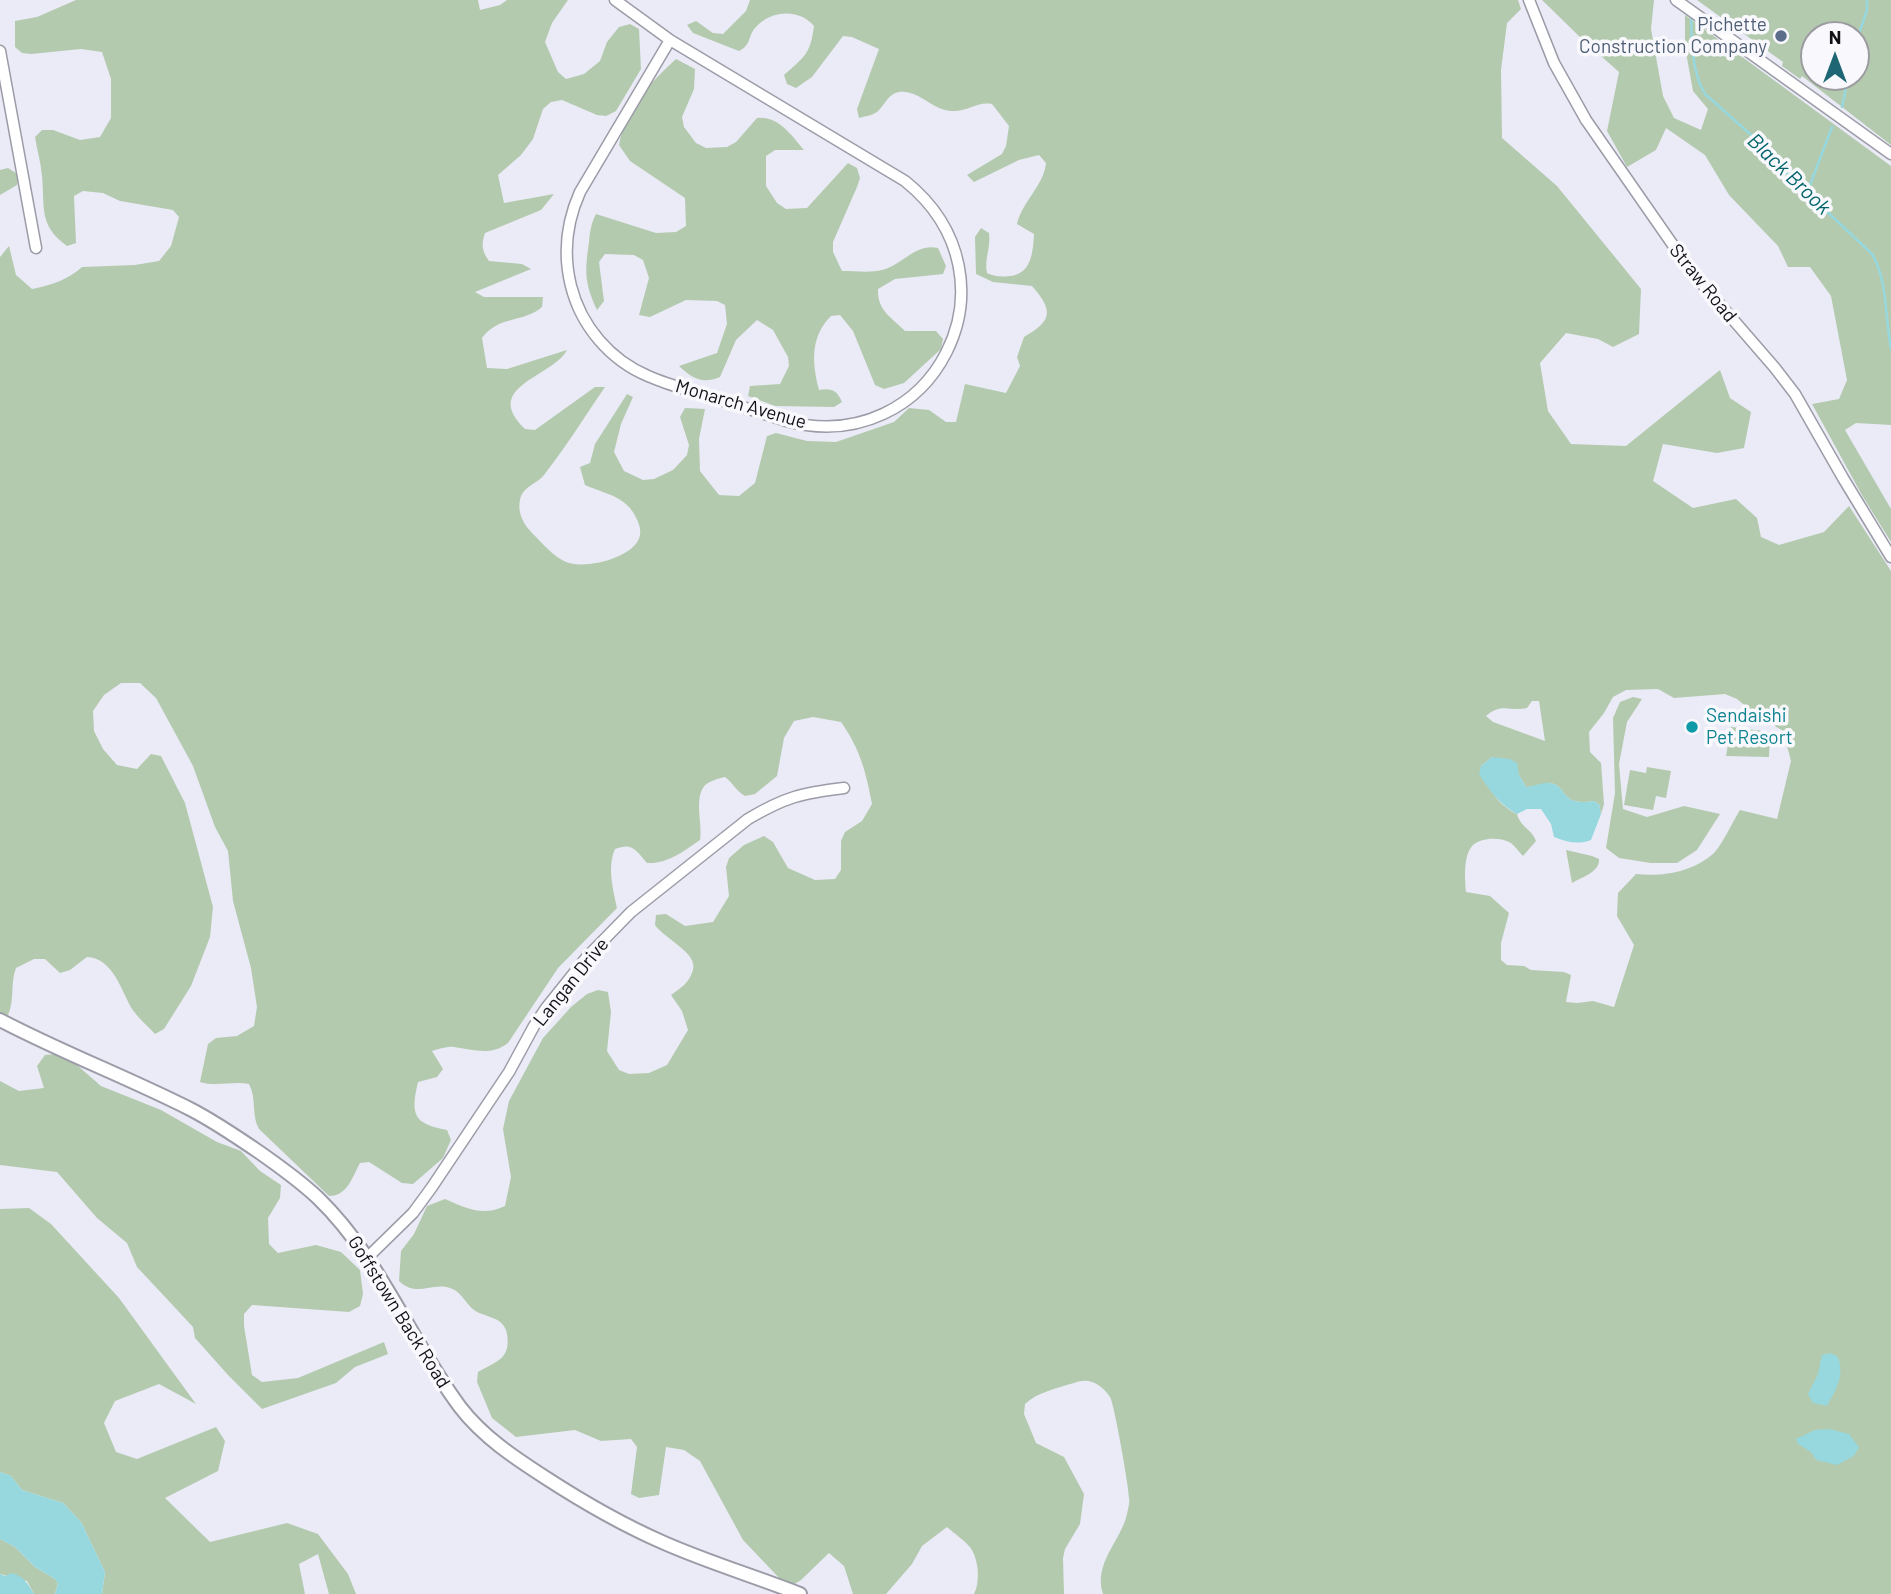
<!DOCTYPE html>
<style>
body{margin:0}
#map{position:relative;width:1891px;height:1594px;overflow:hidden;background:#eaebf6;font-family:Barlow,sans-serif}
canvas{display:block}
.north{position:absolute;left:1800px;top:21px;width:70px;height:70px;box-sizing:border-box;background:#f9f9fd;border:2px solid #9c9ca0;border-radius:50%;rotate:0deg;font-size:19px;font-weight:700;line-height:28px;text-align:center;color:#111115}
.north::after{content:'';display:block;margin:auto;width:24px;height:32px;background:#1e6674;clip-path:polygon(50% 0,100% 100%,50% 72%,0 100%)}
</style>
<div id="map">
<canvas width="1891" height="1594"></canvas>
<div class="north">N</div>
</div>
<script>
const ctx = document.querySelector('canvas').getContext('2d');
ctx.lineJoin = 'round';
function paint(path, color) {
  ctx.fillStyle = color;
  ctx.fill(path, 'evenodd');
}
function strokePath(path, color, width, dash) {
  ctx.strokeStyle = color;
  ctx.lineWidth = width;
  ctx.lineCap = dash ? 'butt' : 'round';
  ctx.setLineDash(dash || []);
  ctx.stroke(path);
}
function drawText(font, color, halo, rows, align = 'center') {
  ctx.font = font + ' Barlow,sans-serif';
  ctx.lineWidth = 7;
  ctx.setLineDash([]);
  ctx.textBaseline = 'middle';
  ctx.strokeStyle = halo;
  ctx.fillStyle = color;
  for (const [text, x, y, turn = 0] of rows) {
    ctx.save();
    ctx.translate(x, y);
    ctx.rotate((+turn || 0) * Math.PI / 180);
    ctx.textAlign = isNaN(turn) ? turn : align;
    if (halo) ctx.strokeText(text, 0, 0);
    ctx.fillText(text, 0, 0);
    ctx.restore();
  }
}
const green = new Path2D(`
 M76,0h402l2,10 20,-5 7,-5h61l-16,23 -7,19 13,30 8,7 18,-5 16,-13 7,-19 12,-15 11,-3 9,5 2,40 -25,42 -10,5 -9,-1 -35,-15 -11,2 -8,7 -10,30 -12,16 -23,20 6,28 50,-9 -13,16 -56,23c-4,12 -3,18 4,28l33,3 9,5 -56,23 9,5h59l-1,10c-18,16 -43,8 -60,31l5,30 20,1 60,-19c-15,28 -86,36 -42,79l10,1 60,-43h10c-20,29 -39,60 -61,88 -6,8 -19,11 -23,21 -5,15 2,28 12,38 10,10 20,22 33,28 18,8 70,-4 74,-27 2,-9 -6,-23 -12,-29 -10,-11 -30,-15 -43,-21l-5,-18 10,-4 5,-19 32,-50 6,3 -12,27 -7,28 10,19 19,9 11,-1 19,-9 14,-15 2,-10 -9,-28 5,-9 20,1 -6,30 1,32 19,24 20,1 16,-13 12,-47 9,-3 31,8 29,1 58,-20 15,-14 20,2 17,12h10l9,-38 41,9 14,-27 -3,-9 7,-20c28,-16 30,-26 8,-51l-39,-4 -17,-8 -1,-37 6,-9 8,5c2,15 -5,26 -2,40 9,4 14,4 23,3 22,-2 23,-25 24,-42l-17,-10c5,-22 27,-39 29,-61l-7,-8 -20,5 -45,22 -7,-7 35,-21 4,-8 3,-20 -17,-22c-18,-3 -26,11 -47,6 -15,-4 -30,-21 -46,-18 -11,2 -13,11 -20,18 -4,5 -13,6 -20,8l-2,-9 22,-60 -27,-12 -9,-1 -31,41 -16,11 -9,-4 -3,-9c21,-19 26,-20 30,-49 -15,-18 -44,-16 -59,2 -8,10 -3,16 -16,23l-46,-18 -6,-8 9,-4 17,12 10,1 23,-23 4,-11h768l3,9 -14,14 -6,47 1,68 55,48 84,103 -2,45 -26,13 -15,-8 -32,-6 -26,30 8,48 23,33 55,2 94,-76 10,28 21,14 -7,36 -27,5 -54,-9 -10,37 40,27 43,-9 21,19 4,19 18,8 45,-13 25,-26 42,65v1023h-788c-10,-31 18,-53 24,-80 1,-5 3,-11 2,-16 0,-11 -15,-95 -19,-101 -9,-13 -21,-20 -36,-14 -17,5 -36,9 -49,21l-1,10 12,29 28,14 20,37 -4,30 -15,25 -2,9 1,36h-90c6,-11 5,-32 -2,-44 -5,-8 -17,-16 -25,-23l-25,19 -10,18 -26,30h-33l-9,-28 -15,-13 -28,27 -8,5 -10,-3 -40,-42 -43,-79 -16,-11 -18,-3 -7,48 -20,3 -8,-4 6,-47 -6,-8 -30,2 -26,-11 -59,7 -24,-19 -15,-36 1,-10c19,-11 33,-13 29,-38 -1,-6 -4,-10 -8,-13 -8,-5 -18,-6 -25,-11 -9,-7 -13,-19 -24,-22 -19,-6 -33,10 -51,-7l2,-30 13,-17 13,-28 18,-7c21,9 37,18 60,7l6,-29 -8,-48 6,-28 34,-63 28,-31 16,-13 11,-4 10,2 3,20 -4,39 12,19 10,4 20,-1 18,-8 21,-35 -6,-19 -11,-16c11,-8 18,-12 22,-25 5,-17 -28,-31 -38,-45l1,-10 10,-1 19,12 28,-4 16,-26 -3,-29 3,-9 15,-13 20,-9 9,6 15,26 27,12 20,-1 6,-9v-29l4,-9 17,-11 10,-17c-6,-32 -12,-55 -31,-82l-28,-5 -19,4 -10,17 -7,38 -22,18 -10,2c-9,-5 -12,-13 -20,-19 -5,1 -12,3 -17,6 -16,10 -5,40 -8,57 -16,11 -32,24 -53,23 -11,-13 -15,-21 -32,-14 -8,18 -2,40 2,59l-59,60 -50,75c-16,13 -35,7 -54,4 -7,-1 -15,2 -22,4l11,18 -6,8 -19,5c-8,33 -4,42 29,48l4,10 -8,18 -30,26 -11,-1 -33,-21 -9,1c-8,15 -13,33 -31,33l-70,-67c-8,-14 -2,-30 -10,-45 -16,-3 -33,3 -49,-2l8,-38 8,-6 21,-2 17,-10 3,-19 -6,-39 -18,-67 -5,-50 -13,-24 -22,-61 -37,-68 -16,-15h-19l-17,12 -11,16 1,20 9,18 14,16 20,4 14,-15 10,2 24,47 28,104 -3,30 -19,49 -27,43 -9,5c-7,-8 -17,-16 -23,-25 -11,-19 -19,-51 -45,-52l-17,13 -10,3 -15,-14h-11l-18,9c-6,15 -1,31 -8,47l-8,-2v-756l9,-11 7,29 16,14c19,-4 36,-9 50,-22l53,-2 24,-4 12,-15 8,-29 -6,-7 -53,-9 -17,-8 -20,-2 -9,5 2,47 -9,3c-29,-21 -22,-39 -25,-70 -1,-13 -5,-26 -7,-39l7,-7h11l27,10 20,-3 11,-19v-39l-9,-27 -21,-3 -50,5 -9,-1 -7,-6v-26l22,-4zM1658,689l16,9 51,-4 12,5 17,14 29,18 8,30 -14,58 -37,-9c-7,11 -18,35 -26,43 -21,19 -51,24 -78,21l-18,19 -1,23 17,29 -20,62 -21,-6 -16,2 -11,-1 5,-27 -7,-3 -33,-2 -7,-4 -17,-1 -6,-5v-17l8,-30 -19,-17 -24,-4c-1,-13 -3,-35 6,-46 9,-9 29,-9 39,-3 4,3 8,9 12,13l13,-15c-4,-12 -15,-13 -19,-27 -22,-11 -28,-26 -36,-48l11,-9 27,18 7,12c7,0 17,-4 23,-4 20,2 9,24 45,18l5,3 2,10 3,-10 -3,-41 -11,-11 -1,-20 15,-19 9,-16 13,-7zM1532,701h7l6,40 -52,-19 -7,-6c16,-14 24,-4 41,-8z
 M1542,0h112l-3,29 12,67 11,22 27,12 7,-21 -15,-18 -8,-44v-32l206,151v259l-35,-2 -11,7 46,79v33l-28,-45 -51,-93 27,-5 8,-19 -16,-84 -21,-29h-22l-10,-21 -49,-51 -24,-40 -39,-27 -10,22 -29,17 -20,-36 12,-59 -35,-31z
 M1697,0h194v145l-89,-69 -2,3 -18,-13 1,-4zM1814,35h42v42h-42z
 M676,59l19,10 -1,20 -12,28 2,10 12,16 10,5 21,-1 9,-5 21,-24c22,-2 34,17 47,32h-29l-9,6v30l11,17 9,6 21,-1 41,-45 9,5 3,10 -3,9 -24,55v10l9,19c13,0 28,2 40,-1 21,-5 33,-27 56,-22l8,18 -3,8 -48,5 -17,10c-1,21 13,28 27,42h31l7,8 -2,10 -37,34 -20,6 -9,-4 -22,-54 -13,-16 -9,1c-21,21 -19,47 -12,74 12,-2 18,0 23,12l-8,5 -59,-1 -27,-10 2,-10 30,-2 9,-18 -1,-9 -15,-27 -16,-10 -21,20 -16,37c-18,7 -27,2 -41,-11l38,-13 10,-29 -2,-19 -8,-4 -31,-1 -36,17 -11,-2 10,-37 -6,-18 -9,-5 -29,-1 -6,8 5,39 -7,9c-13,-28 -12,-39 -8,-68 1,-11 2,-18 7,-28l60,19 20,-1 10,-6 -1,-28 -55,-37 -11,-16c7,-37 30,-61 57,-86z
 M8,168l11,7 -2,10 -17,10v-25z
 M1633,697l9,2 -15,23 -8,42 4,45 24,8 37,-11 36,8 -23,36 -20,13h-26l-32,-5 -13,-10 9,-55 -2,-75 7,-16z
 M1731,727l39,5 -1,25 -43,-1z
 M1647,767l24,4 -5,27 -10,-2 -3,14 -29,-5 6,-35 16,3z
 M1566,850l26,6 7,3c1,13 -17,18 -27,24z
 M57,1054l13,5 31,27 60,24 56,32 24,9 19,20 21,14 -1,13 -12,20 1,26 9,9 38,-8 25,7 19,18 3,24 -3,12 -11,6 -97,-7 -8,9v12l8,49 10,7 36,-4 86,-36 4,12 -33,13 -19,16 -74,26 -34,-34 -33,-37 -2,-11 -56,-60 -10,-24 -30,-25 -40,-46 -57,-7v-84l19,10 25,-3 -7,-22 8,-11z
 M29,1208l22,16 68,74 77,106 -37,-20 -44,17 -11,22 12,29 21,7 79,-32 9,14 -7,30 -53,27 45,44 77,-19 31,11 30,40 8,20h-27l-11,-40 -19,10 6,30h-203l3,-22 -24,-50 -18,-19 -41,-13 -11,-14 -11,-4v-263z
 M0,1539l15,8 20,20 20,12 3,4 -3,11h-21l-7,-13 -27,-7z`);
const water = new Path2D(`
 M1492,757l18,2 7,4 2,12 7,12c7,0 17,-5 23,-4 20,2 9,24 45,18l5,3 2,10 -10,26c-13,5 -24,2 -37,-3l-3,-13 -10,-15h-14l-10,5c-17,-9 -28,-24 -38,-40l2,-8z
 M1831,1353l7,4c7,20 -2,32 -11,49l-14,-3 -5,-9 10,-20 4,-19z
 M1829,1429l20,5 10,13 -5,9 -17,9 -21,-5 -5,-8 -13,-8 -2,-5 19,-9z
 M0,1472l11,4 11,14 41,13 18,19 24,50 -3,22h-47l3,-11 -3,-4 -20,-12 -20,-20 -15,-8z
 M12,1573c12,3 16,11 22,21h-34v-20l5,2z`);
const stream = new Path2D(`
 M1691,14l1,34 3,19 4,15 6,12 53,47 29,33 85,80c16,27 13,64 19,95
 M1856,42l11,-32v-10
 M1842,107l6,-30
 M1807,193l25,-66`);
const minor = new Path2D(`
 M615,0l55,40 235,141c122,98 28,279 -119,240 -28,-9 -55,-18 -82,-26 -19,-6 -38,-11 -56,-19 -38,-16 -67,-50 -77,-90 -8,-32 -4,-65 9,-94l90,-152
 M1529,0l25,63 32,57 105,151 84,97 20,26 48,84 48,79
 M1676,0l215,154
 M0,51l36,197
 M368,1257l45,-44 19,-26 77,-115 25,-46 12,-18 40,-50 45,-46 117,-93c37,-22 54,-26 96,-31`);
const major = new Path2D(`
 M0,1020c63,33 129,58 192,90 23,12 45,27 67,42 20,14 41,29 59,46 62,60 91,141 142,209 23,30 55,51 86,71 37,24 75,46 116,64 45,20 92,34 138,52`);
const markers = [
 [1781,36,7,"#5c6f8a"],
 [1692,727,7,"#0f9aa8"]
];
const serviceNames = [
 ["Pichette",1767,25],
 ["Construction Company",1767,47]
];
const streetNames = [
 ["Straw Road",1703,283,51],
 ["Monarch Avenue",741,404,16],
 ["Langan Drive",571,982,-51],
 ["Goffstown Back Road",399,1312,58]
];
const cultureNames = [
 ["Sendaishi",1706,716],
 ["Pet Resort",1706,738]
];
const waterNames = [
 ["Black Brook",1789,174,44]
];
paint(green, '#b4caaf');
paint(water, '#96d8dd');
strokePath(stream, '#96d8dd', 2.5);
strokePath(minor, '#9b9ca7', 13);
strokePath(major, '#9b9ca7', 16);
strokePath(minor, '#fff', 10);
strokePath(major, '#fff', 12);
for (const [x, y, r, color] of markers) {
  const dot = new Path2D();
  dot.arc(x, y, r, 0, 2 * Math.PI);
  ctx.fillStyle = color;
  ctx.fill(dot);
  strokePath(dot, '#f9f9fd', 2.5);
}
drawText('19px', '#4e5e75', '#f9f9fd', serviceNames, 'right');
drawText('19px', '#111115', '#f9f9fd', streetNames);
drawText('19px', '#0d838f', '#f9f9fd', cultureNames, 'left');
drawText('italic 21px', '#02646a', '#f9f9fd', waterNames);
</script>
